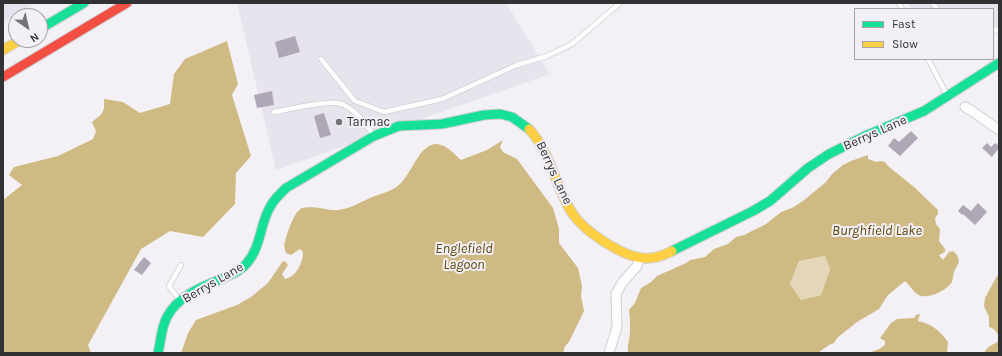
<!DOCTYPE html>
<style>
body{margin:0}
#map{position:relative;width:1002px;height:356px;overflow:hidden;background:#f3f1f5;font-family:Karla,sans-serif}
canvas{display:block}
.frame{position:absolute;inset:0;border:4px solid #323133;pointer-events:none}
.legend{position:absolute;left:854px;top:8px;width:140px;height:52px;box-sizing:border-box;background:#f2eff7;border:1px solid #a5a3a9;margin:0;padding:5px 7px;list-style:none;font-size:12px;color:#323133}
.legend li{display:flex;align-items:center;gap:8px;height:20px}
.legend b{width:20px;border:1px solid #a5a3a9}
.north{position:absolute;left:8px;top:8px;width:40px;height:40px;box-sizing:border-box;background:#f2eff7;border:1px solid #a5a3a9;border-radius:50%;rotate:146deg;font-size:11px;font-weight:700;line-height:16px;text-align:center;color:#323133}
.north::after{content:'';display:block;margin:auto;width:14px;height:18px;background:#767477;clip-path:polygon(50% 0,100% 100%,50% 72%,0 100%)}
</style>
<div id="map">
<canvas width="1002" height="356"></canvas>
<div class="frame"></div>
<ul class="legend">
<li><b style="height:5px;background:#16e098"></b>Fast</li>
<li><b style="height:5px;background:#ffcf43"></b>Slow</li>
</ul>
<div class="north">N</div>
</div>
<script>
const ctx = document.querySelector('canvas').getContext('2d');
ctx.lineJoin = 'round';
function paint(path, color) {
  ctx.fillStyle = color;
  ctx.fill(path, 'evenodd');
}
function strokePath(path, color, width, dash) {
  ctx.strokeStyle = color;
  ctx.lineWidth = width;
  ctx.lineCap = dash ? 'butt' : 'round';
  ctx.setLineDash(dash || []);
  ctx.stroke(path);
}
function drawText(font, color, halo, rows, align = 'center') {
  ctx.font = font + ' Karla,sans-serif';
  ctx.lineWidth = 4;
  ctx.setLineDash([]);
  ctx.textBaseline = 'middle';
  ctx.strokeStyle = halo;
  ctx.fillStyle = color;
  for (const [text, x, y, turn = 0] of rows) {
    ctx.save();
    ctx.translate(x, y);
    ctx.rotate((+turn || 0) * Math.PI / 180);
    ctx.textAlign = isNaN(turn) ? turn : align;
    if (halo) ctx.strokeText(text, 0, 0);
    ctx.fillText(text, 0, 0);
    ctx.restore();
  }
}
const built = new Path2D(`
 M3,3h34l-34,20z
 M237,3h269l44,71 -274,96z
 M907,3h92v22l-6,3v-19h-81z`);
const green = new Path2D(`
 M825,256l5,13 -9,26 -20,5 -11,-16 9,-23z`);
const water = new Path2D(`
 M227,41l11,43 -6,11 19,61 -15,17 -1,31 -32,33 -33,-6 -29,18 -53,96 3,8h-88v-153l19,-15 -13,-10 5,-8 44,-11 35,-17 3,-8 -4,-9c10,-8 13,-9 12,-23l19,3 17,11 30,-9 4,-30 11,-15z
 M503,140l-3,7 3,5 14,7 36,49 6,21v14l19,25 4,18 -1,10 3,15 -15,31 -4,4 -2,7h-382l7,-20 8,-13 41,-15 14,-8 17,-14 15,-22 3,1 2,3 -6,9 3,5c11,-2 18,-16 18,-27l-3,-3 -9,6 -5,-2 -2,-7c2,-9 9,-34 18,-38 4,-1 13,-1 18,0 6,1 12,3 18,2 12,-1 23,-8 34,-13 8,-3 16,-5 23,-9 16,-9 22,-43 41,-44 10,0 18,10 25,16l26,-10z
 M868,155v4l9,3 3,-1 5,1 3,4 26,21 24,23v4l-3,4 1,6 4,5 -1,12 6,8v3l-6,3 4,5 6,-8 4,-1 4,4 2,6c-1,4 -4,8 -5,11 -1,3 -1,7 -2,10 -5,8 -21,16 -31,14 -7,-2 -11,-11 -16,-15l-17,14 -9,14 -22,13 -20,16 -3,5 -5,2 -11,8h-190c-1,-8 2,-14 2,-23 0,-6 0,-13 -1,-20l6,-7 6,-15 10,-6 6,-6 29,-13 4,-3 15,-3 9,-8 14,-5 8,-7 8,-2 22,-11 15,-12 11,-4 11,-7 23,-19 6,-8 11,-9 8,-4zM825,256l5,13 -9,26 -20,5 -11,-16 9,-23z
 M999,274v79h-15c6,-10 10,-7 15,-13 -1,-7 -3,-11 -10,-13v-10l-5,-11 1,-8 12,-22z
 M920,314l-2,7c14,3 22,10 30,21l-1,11h-78l10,-4 6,-4v-4l-5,-3 11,-15 6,-4 17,-1 2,-3z`);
const building = new Path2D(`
 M295,36l5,16 -21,6 -4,-16z
 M272,91l2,14 -17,3 -3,-13z
 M324,113l7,22 -11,3 -6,-22z
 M911,131l7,7 -18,18 -12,-10 6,-8 5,4z
 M987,143l4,4 4,-4 4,3v2l-7,9 -10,-9z
 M978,203l9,9 -12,13 -12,-11 -1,1 -4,-4 5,-6 8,6z
 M144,257l7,6 -9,12 -8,-5z`);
const lane = new Path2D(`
 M899,3l3,6
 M933,3l4,6
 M993,29l6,2
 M321,59l34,42 29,11 58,-13 75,-34 30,-9 25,-12 48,-41
 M928,59l19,36
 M274,112c16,-3 50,-11 64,-9 15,3 29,21 36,33
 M180,301l-11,-15 12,-21`);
const street = new Path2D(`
 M965,107l7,4 27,19
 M609,353l8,-26 -1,-33 6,-11 15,-17 3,-8`);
const fast = new Path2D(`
 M40,29l44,-26
 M672,251l81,-40 17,-10 38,-33 21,-14 36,-18 59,-25 75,-48
 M158,353c3,-12 3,-25 9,-36 10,-20 34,-30 54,-38 10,-5 19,-7 26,-16 14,-16 13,-39 23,-56 4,-8 10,-13 16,-19l88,-52 25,-10 43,-2 42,-9 16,-1 12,3 17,12`);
const slow = new Path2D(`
 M3,50l17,-10
 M529,129c22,24 26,57 43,84 12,18 49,43 71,45 11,1 20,-2 29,-7`);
const jam = new Path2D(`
 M3,77l124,-74`);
const markers = [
 [339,122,4,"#767477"]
];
const poiNames = [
 ["Tarmac",347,122]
];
const streetNames = [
 ["Berrys Lane",875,133,-24],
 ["Berrys Lane",554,173,65],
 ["Berrys Lane",213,283,-30]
];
const waterNames = [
 ["Burghfield Lake",877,231],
 ["Englefield",464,249],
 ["Lagoon",464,265]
];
paint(built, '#e8e4ee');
paint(green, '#e4d7b9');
paint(water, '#d0ba84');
paint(building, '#aea7b5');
strokePath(lane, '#d0ced2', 6);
strokePath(street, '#d0ced2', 11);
strokePath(fast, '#d0ced2', 11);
strokePath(slow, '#d0ced2', 11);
strokePath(jam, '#d0ced2', 11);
strokePath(lane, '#fdfdfe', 4.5);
strokePath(street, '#fdfdfe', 9);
strokePath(fast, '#16e098', 9);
strokePath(slow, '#ffcf43', 9);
strokePath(jam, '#f24e42', 9);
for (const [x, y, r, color] of markers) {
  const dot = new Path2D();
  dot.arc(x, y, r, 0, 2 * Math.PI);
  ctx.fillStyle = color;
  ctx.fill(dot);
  strokePath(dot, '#f2eff7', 1.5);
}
drawText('13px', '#323133', '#f2eff7', poiNames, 'left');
drawText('13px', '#323133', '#f2eff7', streetNames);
drawText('italic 14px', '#5b4605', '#f2eff7', waterNames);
</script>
